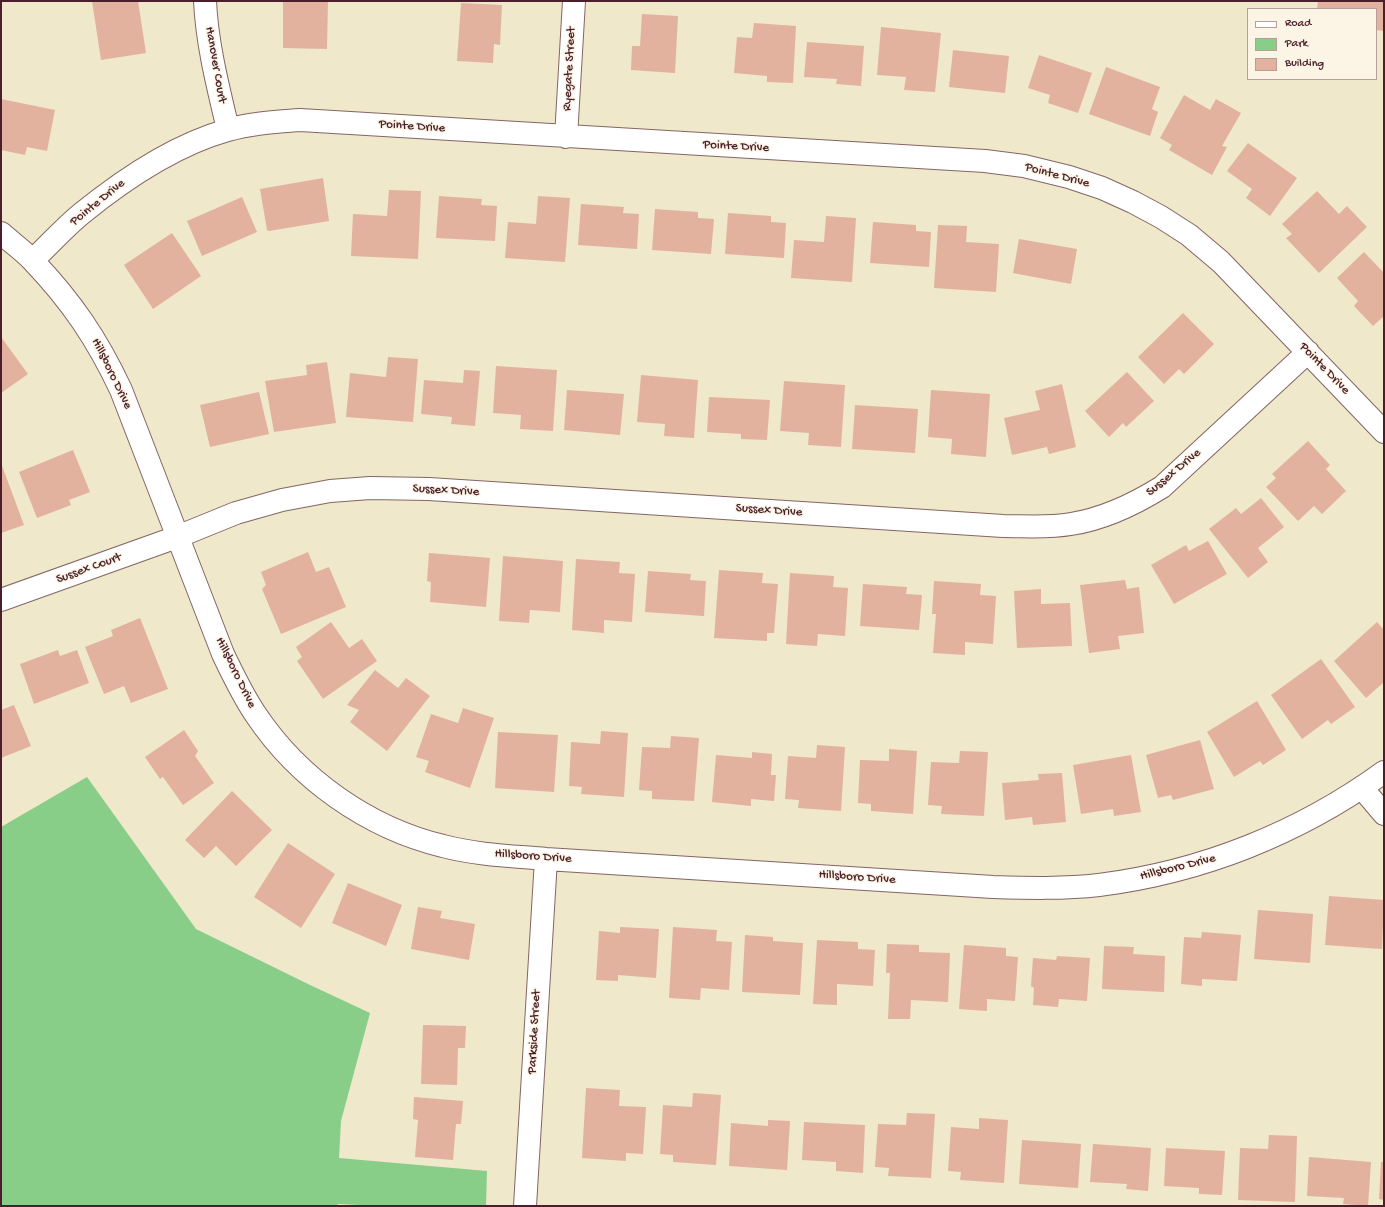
<!DOCTYPE html>
<style>
body{margin:0}
#map{position:relative;width:1385px;height:1207px;overflow:hidden;background:#efe8cb;font-family:"Gochi Hand",sans-serif}
canvas{display:block}
.frame{position:absolute;inset:0;border:2px solid #4a1f2b;pointer-events:none}
.legend{position:absolute;left:1247px;top:8px;width:130px;height:72px;box-sizing:border-box;background:#fcf5e5;border:1px solid #b59f9b;margin:0;padding:5px 7px;list-style:none;font-size:12px;color:#4a1f2b}
.legend li{display:flex;align-items:center;gap:8px;height:20px}
.legend b{width:20px;border:1px solid #b59f9b}
</style>
<div id="map">
<canvas width="1385" height="1207"></canvas>
<div class="frame"></div>
<ul class="legend">
<li><b style="height:5px;background:#fff"></b>Road</li>
<li><b style="height:11px;background:#88ce89"></b>Park</li>
<li><b style="height:11px;background:#e2b29f"></b>Building</li>
</ul>
</div>
<script>
const ctx = document.querySelector('canvas').getContext('2d');
ctx.lineJoin = 'round';
function paint(path, color) {
  ctx.fillStyle = color;
  ctx.fill(path, 'evenodd');
}
function strokePath(path, color, width, dash) {
  ctx.strokeStyle = color;
  ctx.lineWidth = width;
  ctx.lineCap = dash ? 'butt' : 'round';
  ctx.setLineDash(dash || []);
  ctx.stroke(path);
}
function drawText(font, color, halo, rows, align = 'center') {
  ctx.font = font + ' "Gochi Hand",sans-serif';
  ctx.lineWidth = 3;
  ctx.setLineDash([]);
  ctx.textBaseline = 'middle';
  ctx.strokeStyle = halo;
  ctx.fillStyle = color;
  for (const [text, x, y, turn = 0] of rows) {
    ctx.save();
    ctx.translate(x, y);
    ctx.rotate((+turn || 0) * Math.PI / 180);
    ctx.textAlign = isNaN(turn) ? turn : align;
    if (halo) ctx.strokeText(text, 0, 0);
    ctx.fillText(text, 0, 0);
    ctx.restore();
  }
}
const green = new Path2D(`
 M87,777l109,152 112,55 62,29 -29,108 -2,37 148,13 -1,35h-105l-43,-2 -1,2h-336v-379z`);
const building = new Path2D(`
 M92,1h46l8,52 -45,7z
 M283,1h45l-1,48 -44,-1z
 M1318,1h66v30l-8,-1v-21h-59z
 M461,3l41,2 -2,40 -6,-1 -1,19 -36,-2z
 M642,14l36,2 -3,57 -44,-3 1,-24h8z
 M754,23l42,3 -3,57 -26,-1v-6l-33,-3 3,-36 15,1z
 M881,27l60,6 -6,59 -31,-2 2,-13 -29,-2z
 M807,42l57,4 -3,40 -25,-2 1,-5 -33,-2z
 M953,50l56,6 -4,37 -56,-6z
 M1039,55l53,18 -14,40 -30,-10 2,-8 -22,-7z
 M1106,67l54,20 -8,22 6,3 -8,24 -61,-22z
 M1184,95l26,15 6,-11 25,14 -19,33 5,1 -15,28 -43,-25 3,-5 -12,-7z
 M1,99l54,11 -8,41 -20,-4 -2,8 -24,-5z
 M1248,143l49,35 -27,38 -24,-18 6,-9 -25,-18z
 M323,178l6,43 -60,10 -2,-1 -7,-41z
 M389,190l32,1 -3,68 -67,-3 2,-42 34,2z
 M1317,191l22,23 8,-8 20,21 -48,46 -33,-35 6,-4 -10,-10z
 M439,196l43,3 -1,6 16,1 -2,35 -59,-3z
 M538,196l32,2 -5,64 -60,-4 3,-36 28,2z
 M242,197l15,35 -55,24 -15,-35z
 M581,204l43,3 -1,6 16,1 -2,35 -59,-4z
 M655,209l43,3v6l16,1 -3,35 -59,-4z
 M728,213l43,3v6l15,1 -2,35 -59,-4z
 M826,216l30,2 -4,64 -61,-4 3,-38 30,2z
 M873,222l43,3v6l15,1 -2,35 -59,-4z
 M938,225l29,1 -1,16 33,2 -3,48 -62,-4z
 M172,233l29,43 -48,33 -29,-44z
 M1019,239l58,10 -6,35 -58,-11z
 M1364,252l20,21v43l-11,10 -19,-20 4,-5 -21,-23z
 M1183,313l31,31 -30,30 -5,-5 -15,15 -26,-27z
 M1,337l27,37 -27,19z
 M388,357l30,2 -5,63 -67,-5 4,-44 36,4z
 M327,362l9,61 -62,9 -9,-51 42,-6 -1,-10z
 M496,366l61,4 -4,61 -33,-2 1,-14 -28,-2z
 M464,370l16,1 -5,55 -24,-2 1,-7 -31,-3 3,-34 39,3z
 M1127,372l27,29 -28,26 -3,-4 -14,14 -24,-26z
 M641,375l57,5 -4,58 -30,-2 1,-12 -28,-2z
 M784,381l61,4 -4,62 -33,-2 1,-12 -29,-2z
 M1062,384l14,63 -27,7 -2,-7 -35,8 -8,-37 36,-8 -5,-19z
 M567,390l57,4 -4,41 -56,-5z
 M931,390l59,4 -4,63 -35,-3 1,-15 -24,-2z
 M259,392l10,42 -59,13 -10,-42z
 M709,397l61,3 -3,40 -26,-1v-5l-34,-2z
 M855,405l63,4 -3,44 -63,-4z
 M1308,441l22,24 -4,4 20,22 -24,23 -8,-8 -16,15 -32,-34 10,-9 -4,-4z
 M73,450l17,42 -21,8 2,5 -34,13 -18,-46z
 M1,463l23,62 -23,8z
 M1261,498l23,29 -26,21 10,14 -20,16 -39,-49 27,-21 5,6z
 M1208,541l19,33 -53,30 -23,-39 35,-20 3,6z
 M308,552l8,20 13,-5 17,40 -65,27 -19,-45 4,-4 -5,-13z
 M429,553l61,5 -4,49 -56,-5 1,-20 -4,-1z
 M503,556l60,5 -3,51 -30,-2 -1,13 -30,-2z
 M576,559l44,3 -1,11 16,1 -3,48 -28,-2v13l-32,-3z
 M719,570l44,3 -1,10 16,1 -4,49h-7v8l-53,-3z
 M648,571l43,3 -1,6 16,1 -2,35 -59,-4z
 M790,573l44,3 -1,11 15,1 -3,48 -27,-2 -1,12 -31,-2z
 M1125,580l2,9 12,-2 5,46 -26,3 2,13 -31,4 -9,-68z
 M934,581l47,3 -1,11 16,1 -3,48 -28,-2v13l-32,-2 3,-39h-4z
 M863,584l44,3 -1,7 16,1 -3,35 -59,-4z
 M1041,589v15l29,-1 2,43 -55,2 -3,-57z
 M140,618l28,71 -37,14 -7,-17 -20,8 -19,-47 28,-11 -2,-6z
 M331,622l18,26 13,-9 15,22 -54,38 -26,-38 5,-4 -6,-10z
 M1377,622l7,8v52l-18,16 -32,-37z
 M58,650l2,6 17,-6 12,33 -55,21 -14,-40z
 M1321,659l34,48 -24,17 -3,-4 -26,19 -31,-44z
 M375,670l23,18 8,-10 24,18 -43,55 -37,-29 9,-12 -12,-5z
 M1257,701l29,49 -23,15 -3,-4 -26,16 -27,-45z
 M14,705l17,41 -30,12v-48z
 M463,708l31,10 -24,70 -45,-16 4,-11 -13,-4 15,-43 27,9z
 M184,730l14,21 -3,5 19,27 -31,22 -20,-28 -3,2 -15,-22z
 M601,731l27,2 -4,64 -43,-3 1,-7 -13,-1 2,-44 29,2z
 M498,732l60,3 -4,57 -59,-4z
 M671,736l28,2 -5,63 -42,-2v-8l-13,-1 3,-43 28,1z
 M1200,740l14,49 -41,11 -2,-5 -13,3 -12,-43z
 M817,745l28,2 -4,64 -43,-3 1,-8 -14,-1 3,-43 28,2z
 M889,749l28,2 -4,63 -42,-3v-7l-13,-1 2,-43 29,1z
 M960,751l28,1 -4,64 -43,-2 1,-8 -14,-1 3,-43 28,1z
 M752,752l20,2 -1,21h5l-2,26 -23,-2v7l-39,-4 4,-47 36,3z
 M1131,755l10,57 -27,4 -1,-7 -32,5 -8,-49z
 M1062,773l4,49 -33,3 -1,-8 -27,3 -3,-37 37,-3 -1,-6z
 M232,791l40,39 -36,36 -20,-20 -12,12 -19,-18z
 M288,843l47,31 -34,54 -47,-31z
 M348,883l54,22 -16,41 -54,-23z
 M1329,896l55,4 -2,49 -57,-4z
 M418,907l24,4 -2,7 35,6 -6,36 -58,-11z
 M1258,910l55,4 -3,49 -56,-4z
 M620,927l39,2 -3,49 -38,-3v6l-22,-1 3,-49 21,2z
 M673,927l44,3 -1,11 16,1 -3,48 -28,-2 -1,12 -31,-2z
 M1202,932l39,3 -4,46 -35,-2v7l-21,-2 3,-47 17,1z
 M745,935l28,2v4l30,2 -3,52 -58,-3z
 M817,940l41,2v7l17,1 -2,36 -36,-2v21l-24,-1z
 M887,944l32,1v7l31,1 -2,49 -37,-2 -1,19h-22l2,-46h-4z
 M964,945l42,3v8l12,1 -3,44 -28,-2v12l-28,-2z
 M1104,946l30,1 -1,7 32,2 -1,36 -62,-3z
 M1057,956l33,2 -3,43 -28,-2 -1,8 -25,-2 1,-17 -3,-2 2,-28 23,2z
 M423,1025l43,1 -1,22h-7l-1,37 -36,-1z
 M586,1088l34,2 -1,16 27,1 -3,47 -17,-1v8l-44,-3z
 M693,1093l28,2 -5,70 -43,-3v-7l-13,-1 3,-49 29,2z
 M414,1097l49,4 -2,23h-5l-3,36 -38,-3 3,-37 -5,-1z
 M907,1113l28,1 -4,64 -43,-2 1,-8 -14,-1 3,-43 28,1z
 M979,1118l29,2 -4,63 -44,-3 1,-8 -13,-1 3,-44 28,2z
 M768,1120l22,1 -3,49 -58,-4 2,-43 37,3z
 M804,1122l61,3 -2,48 -27,-2v-9l-34,-2z
 M1269,1135l28,1 -2,66 -57,-2 2,-52 28,1z
 M1022,1140l59,4 -3,44 -59,-4z
 M1093,1144l58,4 -3,43 -22,-2 1,-5 -37,-2z
 M1166,1148l59,3 -3,44 -23,-1v-6l-35,-2z
 M1309,1157l62,5 -3,44 -25,-2 1,-6 -37,-2z
 M1381,1162h3v38l-5,-1z`);
const minor = new Path2D(`
 M205,1c2,43 13,86 23,128
 M566,137l8,-136
 M1,233c11,10 23,18 32,28 39,41 64,78 88,129l102,264c10,21 20,42 33,61 43,64 112,113 187,131 34,9 69,10 103,13l447,28c35,1 71,2 106,-2 103,-13 201,-52 285,-113
 M33,260c16,-15 31,-32 48,-46 43,-35 93,-69 147,-84 24,-7 48,-8 72,-10l685,41 39,5 45,11 33,11 31,14 28,15 28,18 32,27 163,170
 M1,600l176,-63 59,-24 46,-13 48,-9 40,-3 59,1 574,37c22,0 45,2 68,-2 33,-5 62,-19 91,-37l146,-135
 M1362,788l22,26
 M525,1206l21,-347`);
const streetNames = [
 ["Hanover Court",215,65,80],
 ["Ryegate Street",570,69,-87],
 ["Pointe Drive",412,127,4],
 ["Pointe Drive",736,147,3],
 ["Pointe Drive",1057,176,15],
 ["Pointe Drive",98,203,-39],
 ["Pointe Drive",1324,369,46],
 ["Hillsboro Drive",111,374,64],
 ["Sussex Drive",1174,473,-40],
 ["Sussex Drive",446,491,3],
 ["Sussex Drive",769,511,4],
 ["Sussex Court",89,569,-20],
 ["Hillsboro Drive",235,673,64],
 ["Hillsboro Drive",533,857,4],
 ["Hillsboro Drive",1178,868,-14],
 ["Hillsboro Drive",857,878,4],
 ["Parkside Street",535,1032,-87]
];
paint(green, '#88ce89');
paint(building, '#e2b29f');
strokePath(minor, '#846563', 24);
strokePath(minor, '#fff', 22);
drawText('13px', '#4a1f2b', '#fcf5e5', streetNames);
</script>
